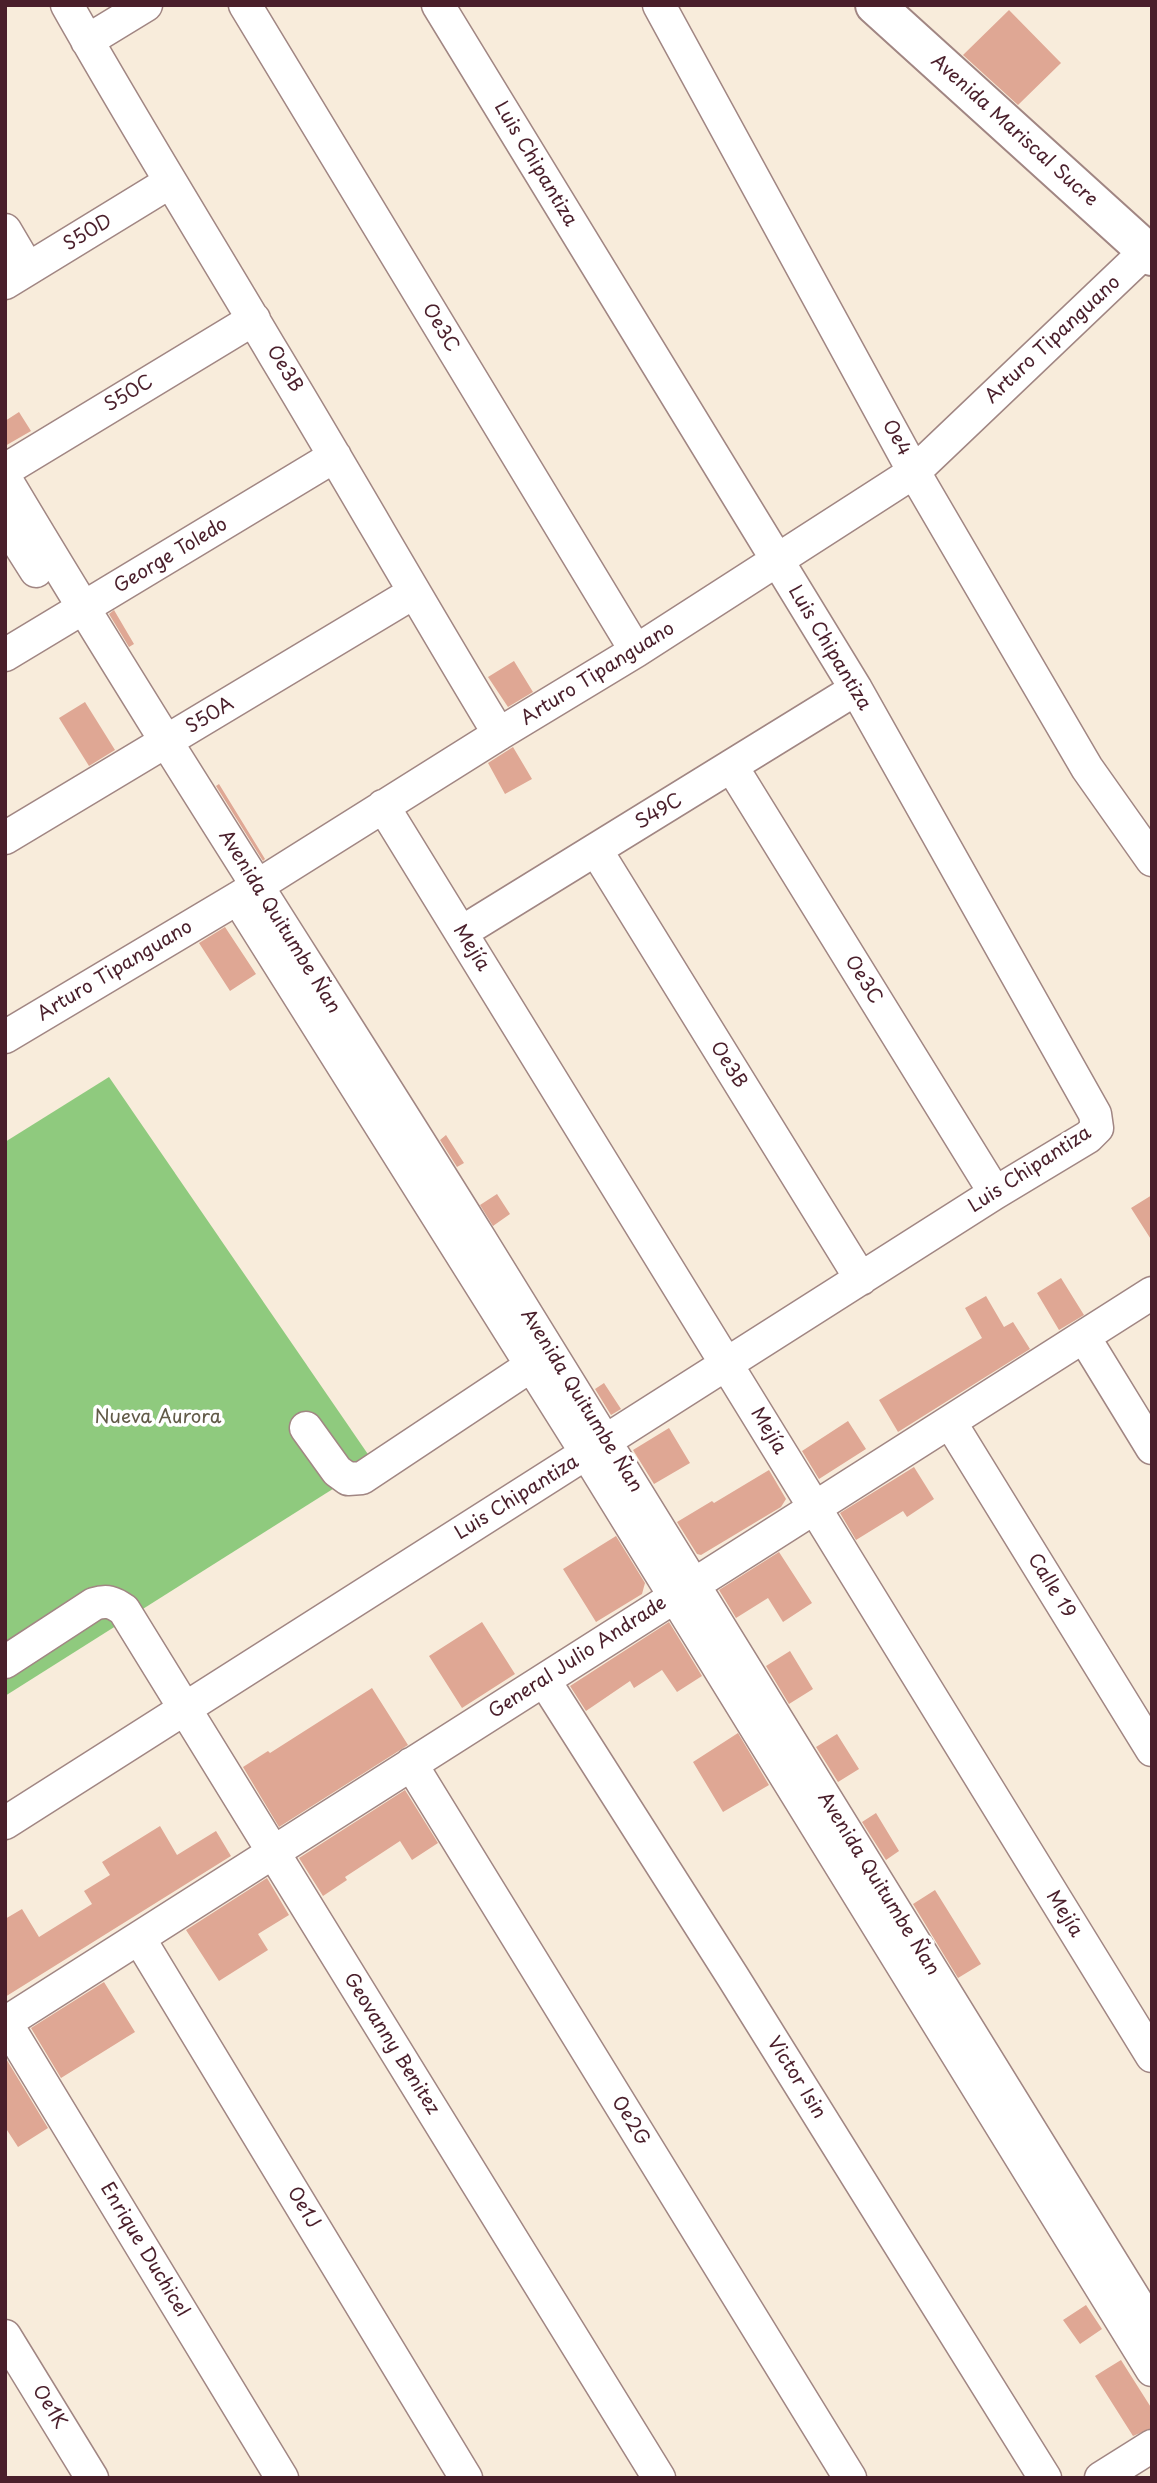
<!DOCTYPE html>
<meta charset="utf-8">
<style>
body{margin:0}
#map{position:relative;width:1157px;height:2483px;overflow:hidden;background:#f8ecdb;font-family:"Playpen Sans",sans-serif}
canvas{display:block}
.frame{position:absolute;inset:0;border:7px solid #4a1f2b;pointer-events:none}
</style>
<div id="map">
<canvas width="1157" height="2483"></canvas>
<div class="frame"></div>
</div>
<script>
const ctx = document.querySelector('canvas').getContext('2d');
ctx.lineJoin = 'round';
function paint(path, color) {
  ctx.fillStyle = color;
  ctx.fill(path, 'evenodd');
}
function strokePath(path, color, width, dash) {
  ctx.strokeStyle = color;
  ctx.lineWidth = width;
  ctx.lineCap = dash ? 'butt' : 'round';
  ctx.setLineDash(dash || []);
  ctx.stroke(path);
}
function drawText(font, color, halo, rows, align = 'center') {
  ctx.font = font + ' "Playpen Sans",sans-serif';
  ctx.lineWidth = 7;
  ctx.setLineDash([]);
  ctx.textBaseline = 'middle';
  ctx.strokeStyle = halo;
  ctx.fillStyle = color;
  for (const [text, x, y, turn = 0] of rows) {
    ctx.save();
    ctx.translate(x, y);
    ctx.rotate((+turn || 0) * Math.PI / 180);
    ctx.textAlign = isNaN(turn) ? turn : align;
    if (halo) ctx.strokeText(text, 0, 0);
    ctx.fillText(text, 0, 0);
    ctx.restore();
  }
}
const green = new Path2D(`
 M109,1077l265,386 -369,233v-554z`);
const building = new Path2D(`
 M1009,10l52,53 -43,42 -55,-50z
 M19,412l12,19 -26,15v-25z
 M114,610l20,34 -5,3 -20,-33z
 M514,661l19,31 -25,15 -20,-30z
 M85,702l30,48 -26,16 -30,-48z
 M513,747l19,32 -27,15 -17,-31z
 M219,784l46,75 -2,2 -47,-75z
 M225,927l31,47 -26,17 -31,-48z
 M446,1135l18,28 -7,4 -17,-27z
 M497,1194l13,20 -17,12 -13,-21z
 M1152,1195v46l-21,-33z
 M1061,1278l23,37 -25,15 -22,-37z
 M986,1296l18,31 9,-5 17,27 -132,83 -19,-32 103,-62 -17,-30z
 M604,1383l17,26 -10,6 -16,-26z
 M848,1421l18,28 -47,30 -17,-28z
 M669,1428l21,35 -36,21 -21,-34z
 M914,1467l20,32 -27,18 -4,-6 -47,29 -16,-27z
 M769,1470l17,29 -5,8 -80,48 -4,-1 -20,-32 35,-21 2,2z
 M616,1536l29,47 -3,11 -46,28 -33,-53z
 M779,1552l33,51 -29,19 -15,-24 -32,20 -17,-28z
 M482,1622l33,52 -53,34 -33,-52z
 M669,1622l33,54 -25,16 -15,-22 -28,18 -4,-7 -44,30 -16,-25z
 M790,1651l23,38 -24,15 -23,-38z
 M372,1688l36,57 -129,82 -36,-60 25,-16 2,2z
 M738,1733l31,52 -46,27 -30,-50z
 M837,1734l22,35 -21,13 -22,-35z
 M405,1790l33,53 -26,17 -12,-19 -55,36 2,3 -24,16 -24,-38z
 M876,1813l23,38 -13,9 -24,-38z
 M160,1826l17,29 39,-24 15,25 -226,141v-78l17,-10 17,28 53,-33 -8,-13 26,-16 -8,-13z
 M267,1878l22,37 -31,19 10,16 -49,31 -33,-51z
 M935,1890l46,74 -23,14 -45,-74z
 M104,1982l31,50 -74,46 -30,-50z
 M5,2057l43,71 -30,19 -13,-20z
 M1086,2305l16,24 -22,15 -17,-24z
 M1121,2360l31,49v19l-19,8 -38,-60z`);
const minor = new Path2D(`
 M67,5c67,119 139,234 208,351 76,126 148,253 224,378
 M245,5l391,646
 M659,5l255,467 173,296 65,92
 M87,41l59,-36
 M5,230l23,39
 M5,283l165,-101
 M5,470l249,-151
 M5,478c153,257 317,507 475,761 226,362 448,726 672,1088
 M5,522l31,49
 M5,655l330,-199
 M732,767l263,426
 M383,806l769,1250
 M5,838l408,-245
 M596,850l265,429
 M247,913l340,541 565,916
 M462,932l394,-243
 M5,1037l233,-139 261,-164 137,-83 278,-179 232,-221
 M1084,1337l68,111
 M950,1422l202,328
 M306,1428l31,43 11,8 14,-1 185,-123
 M5,1662l89,-58c13,-4 19,-2 30,6l535,868
 M544,1680l189,297 312,501
 M411,1764l439,714
 M5,1823l990,-630 93,-56 9,-9 -2,-14 -239,-425 -418,-684
 M139,1938l327,540
 M5,2023l1147,-730
 M6,2023l276,455
 M5,2336l87,142
 M1101,2478l51,-32`);
const major = new Path2D(`
 M875,5l277,251`);
const streetNames = [
 ["Avenida Mariscal Sucre",1014,131,42],
 ["Luis Chipantiza",535,164,59],
 ["S50D",88,233,-31],
 ["Oe3C",440,328,59],
 ["Arturo Tipanguano",1053,340,-43],
 ["Oe3B",284,369,59],
 ["S50C",129,394,-31],
 ["Oe4",896,438,61],
 ["George Toledo",171,556,-31],
 ["Luis Chipantiza",829,648,59],
 ["Arturo Tipanguano",598,674,-32],
 ["S50A",210,716,-31],
 ["S49C",659,812,-31],
 ["Avenida Quitumbe Ñan",279,922,58],
 ["Mejía",471,948,58],
 ["Arturo Tipanguano",115,971,-31],
 ["Oe3C",863,980,58],
 ["Oe3B",728,1065,58],
 ["Luis Chipantiza",1030,1170,-33],
 ["Avenida Quitumbe Ñan",581,1401,58],
 ["Mejía",768,1431,59],
 ["Luis Chipantiza",517,1498,-32],
 ["Calle 19",1051,1586,58],
 ["General Julio Andrade",578,1658,-33],
 ["Avenida Quitumbe Ñan",878,1884,58],
 ["Mejía",1064,1914,58],
 ["Geovanny Benitez",391,2044,58],
 ["Victor Isin",796,2078,58],
 ["Oe2G",630,2121,58],
 ["Oe1J",303,2208,59],
 ["Enrique Duchicel",144,2250,59],
 ["Oe1K",49,2407,58]
];
const parkNames = [
 ["Nueva Aurora",158,1418]
];
paint(green, '#8fca7e');
paint(building, '#dfa794');
strokePath(minor, '#a18683', 35);
strokePath(major, '#a18683', 42);
strokePath(minor, '#fff', 32);
strokePath(major, '#fff', 38);
drawText('19px', '#4a1f2b', '#fff', streetNames);
drawText('19px', '#625b48', '#fff', parkNames);
</script>
